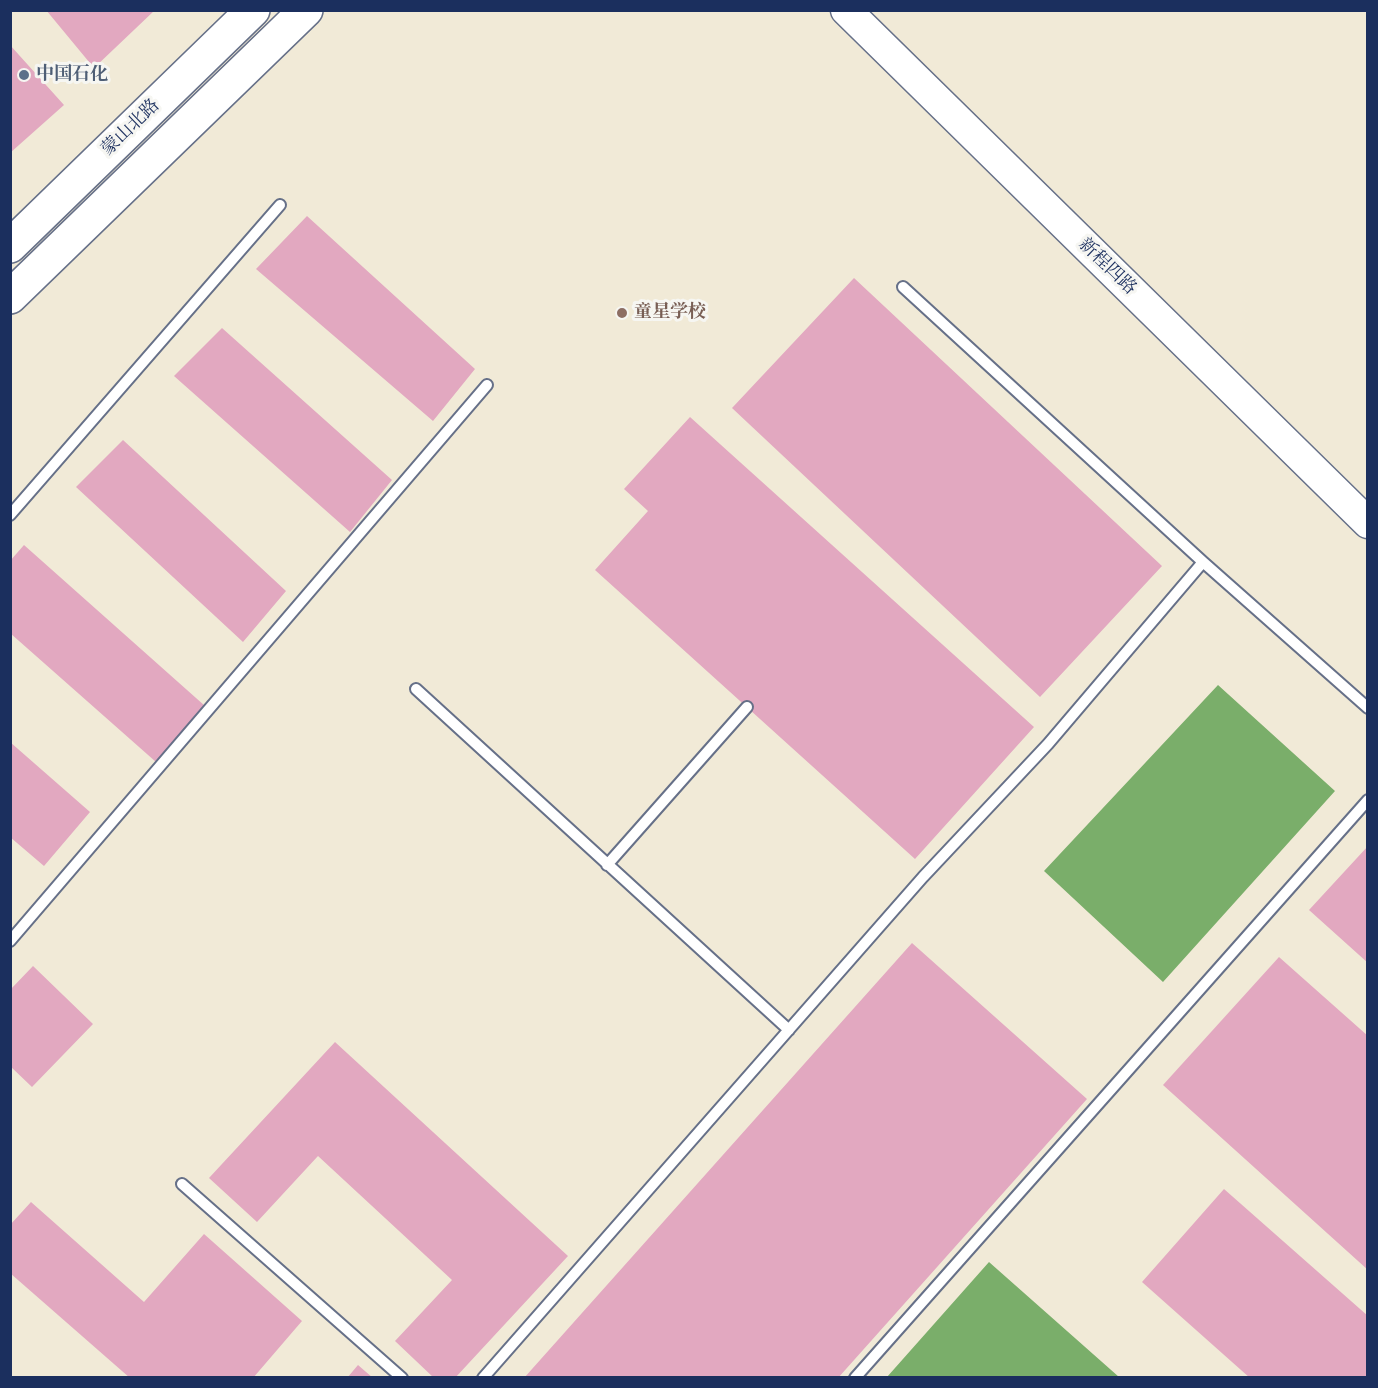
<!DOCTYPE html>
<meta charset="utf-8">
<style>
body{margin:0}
#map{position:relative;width:1378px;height:1388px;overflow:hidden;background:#f1ead7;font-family:"Libre Bodoni",serif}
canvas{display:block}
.frame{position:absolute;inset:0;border:12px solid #1b2f5e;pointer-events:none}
</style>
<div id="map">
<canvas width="1378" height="1388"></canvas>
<div class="frame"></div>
</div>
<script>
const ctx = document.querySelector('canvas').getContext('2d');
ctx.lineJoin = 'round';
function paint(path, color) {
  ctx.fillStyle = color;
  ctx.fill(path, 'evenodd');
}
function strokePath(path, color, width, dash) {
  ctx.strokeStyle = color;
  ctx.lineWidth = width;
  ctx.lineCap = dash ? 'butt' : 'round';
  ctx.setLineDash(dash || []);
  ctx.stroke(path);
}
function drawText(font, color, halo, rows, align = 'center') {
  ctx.font = font + ' "Libre Bodoni","Noto Serif SC",serif';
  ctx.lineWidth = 6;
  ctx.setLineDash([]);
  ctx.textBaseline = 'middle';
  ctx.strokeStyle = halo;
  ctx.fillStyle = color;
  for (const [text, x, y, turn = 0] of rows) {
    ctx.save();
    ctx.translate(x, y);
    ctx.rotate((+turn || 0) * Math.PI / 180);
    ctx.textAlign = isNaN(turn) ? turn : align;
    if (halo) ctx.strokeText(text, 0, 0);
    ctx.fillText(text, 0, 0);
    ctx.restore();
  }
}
const forest = new Path2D(`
 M1218,685l117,106 -172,191 -119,-111z
 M989,1262l130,115h-232z`);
const building = new Path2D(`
 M46,10h109l-61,58z
 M10,45l54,60 -54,48z
 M307,216l168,153 -42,52 -177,-152z
 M854,278l308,288 -122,131 -308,-289z
 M222,328l170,152 -42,52 -176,-156z
 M690,417l344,310 -119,132 -320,-289 53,-59 -24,-22z
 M123,440l163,151 -43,51 -167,-155z
 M24,545l181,161 -49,56 -146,-129v-72z
 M10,742l80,70 -46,54 -34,-29z
 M1368,846v117l-59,-53z
 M912,943l175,156 -249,279h-314z
 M1279,957l89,79v234l-205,-185z
 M33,966l60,58 -61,63 -22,-21v-76z
 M335,1042l233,214 -113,122h-21l-39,-37 57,-61 -134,-124 -61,66 -48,-44z
 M1224,1189l144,127v62h-118l-108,-96z
 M31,1202l113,100 60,-68 98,87 -49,57h-123l-120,-105v-48z
 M358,1365l15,13h-26z`);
const lane = new Path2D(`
 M903,287l300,275 165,146
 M10,515l270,-310
 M416,689l373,341
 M607,865l140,-158
 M10,941l477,-556
 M182,1184l220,194
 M483,1378l440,-501 125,-133 155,-182
 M855,1378l513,-578`);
const secondary = new Path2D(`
 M846,10l522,513`);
const primary = new Path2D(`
 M10,246l243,-236
 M10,297l296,-287`);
const markers = [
 [24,75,6,"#5c6f8a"],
 [622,313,6,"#8d6e63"]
];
const serviceNames = [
 ["中国石化",36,75]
];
const streetNames = [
 ["蒙山北路",131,128,-44],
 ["新程四路",1107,267,44]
];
const educationNames = [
 ["童星学校",634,313]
];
paint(forest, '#7aae6a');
paint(building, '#e2a8c0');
strokePath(lane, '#667088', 14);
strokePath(secondary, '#667088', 33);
strokePath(primary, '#667088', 36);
strokePath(lane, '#fff', 10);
strokePath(secondary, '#fff', 30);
strokePath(primary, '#fff', 33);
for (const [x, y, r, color] of markers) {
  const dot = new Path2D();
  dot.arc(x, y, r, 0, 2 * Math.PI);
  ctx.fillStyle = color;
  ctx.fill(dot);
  strokePath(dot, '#f6f6f2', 2);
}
drawText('bold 18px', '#4e5e75', '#f6f6f2', serviceNames, 'left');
drawText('18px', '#1b2f5e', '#f6f6f2', streetNames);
drawText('bold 18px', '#785e54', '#f6f6f2', educationNames, 'left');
</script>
